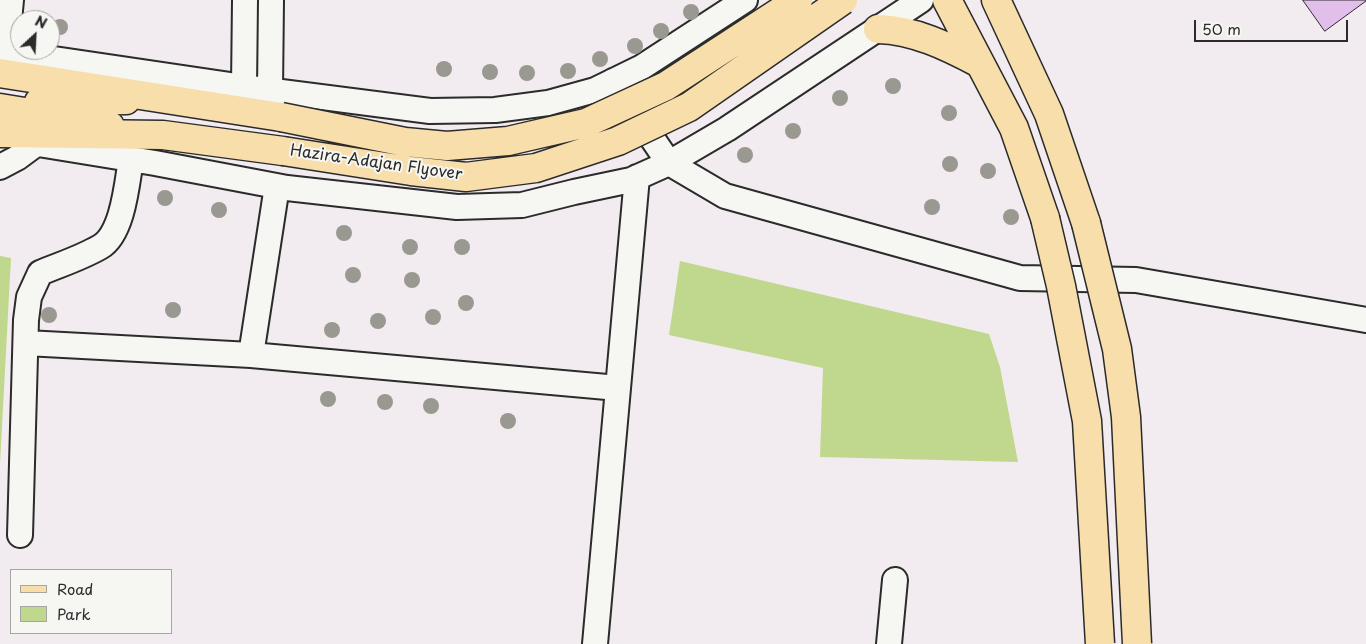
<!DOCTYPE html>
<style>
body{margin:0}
#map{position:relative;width:1366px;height:644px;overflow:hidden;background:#f2ebf0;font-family:"Playpen Sans",sans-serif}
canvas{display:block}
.legend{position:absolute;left:10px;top:569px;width:162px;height:65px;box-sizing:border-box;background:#f6f6f2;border:1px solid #a5a5a2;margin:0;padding:6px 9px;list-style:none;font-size:15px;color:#2b2b2b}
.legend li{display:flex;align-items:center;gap:10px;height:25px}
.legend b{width:25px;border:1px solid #a5a5a2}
.north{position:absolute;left:10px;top:10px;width:50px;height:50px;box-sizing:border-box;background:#f6f6f2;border:1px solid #a5a5a2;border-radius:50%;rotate:25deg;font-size:14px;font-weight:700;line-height:20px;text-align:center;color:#2b2b2b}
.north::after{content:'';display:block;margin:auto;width:18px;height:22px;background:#2b2b2b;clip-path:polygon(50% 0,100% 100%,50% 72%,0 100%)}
.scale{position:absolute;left:1194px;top:20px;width:154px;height:22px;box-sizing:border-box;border:2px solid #2b2b2b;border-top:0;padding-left:6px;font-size:15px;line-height:18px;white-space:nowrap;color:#2b2b2b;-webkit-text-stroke:4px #f6f6f2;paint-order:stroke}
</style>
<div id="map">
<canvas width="1366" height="644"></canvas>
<ul class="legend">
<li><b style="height:6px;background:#f8deab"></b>Road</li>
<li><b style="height:14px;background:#bfd88e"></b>Park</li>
</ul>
<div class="north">N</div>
<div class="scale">50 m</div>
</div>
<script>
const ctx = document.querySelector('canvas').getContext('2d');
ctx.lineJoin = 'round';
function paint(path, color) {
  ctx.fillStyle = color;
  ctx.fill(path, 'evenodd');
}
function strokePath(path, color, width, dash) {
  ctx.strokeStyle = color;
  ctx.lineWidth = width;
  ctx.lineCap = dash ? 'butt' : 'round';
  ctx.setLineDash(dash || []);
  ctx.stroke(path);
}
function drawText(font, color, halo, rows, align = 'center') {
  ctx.font = font + ' "Playpen Sans",sans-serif';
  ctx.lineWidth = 4;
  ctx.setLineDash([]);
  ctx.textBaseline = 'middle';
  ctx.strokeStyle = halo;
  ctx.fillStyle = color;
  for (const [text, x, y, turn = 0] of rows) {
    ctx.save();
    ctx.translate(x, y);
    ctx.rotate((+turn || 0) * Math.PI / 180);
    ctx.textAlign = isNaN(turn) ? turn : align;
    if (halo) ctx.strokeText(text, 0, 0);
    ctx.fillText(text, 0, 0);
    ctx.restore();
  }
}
const green = new Path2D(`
 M0,256l11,2 -11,206z
 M680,261l309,73 11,33 18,95 -198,-5 3,-89 -154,-33z`);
const building = new Path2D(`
 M1303,0h63v1l-41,30z`);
const minor = new Path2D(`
 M0,51l244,36 186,24 65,-1 53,-7 47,-13 47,-23 103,-67
 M6,52l5,-52
 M613,81l56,82 56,33 295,82 116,2 230,40
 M244,87l1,-87
 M270,91l1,-91
 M26,142l129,21 132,25 170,19 65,-2 52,-13 57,-12 38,-17 58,-34 194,-129
 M0,167l17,-9 19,-14
 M26,343l225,12 367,33
 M251,355l26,-169
 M20,535l6,-215 3,-23 11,-24c19,-8 41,-15 60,-26 23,-13 27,-64 31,-88
 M595,644l42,-467
 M889,644l6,-64`);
const major = new Path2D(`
 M947,0l67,128 31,90
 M996,0l53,114 37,109
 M878,29c36,1 69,17 101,34
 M39,102l87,-2
 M0,108l110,18`);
const highway = new Path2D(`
 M0,73l281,44
 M0,133l163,2 120,16`);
const majorBridge = new Path2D(`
 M1045,218l16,68 26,135 13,223
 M1086,223l31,126 9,68 11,227`);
const highwayBridge = new Path2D(`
 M281,117l124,25 42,4 61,-5 78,-18 80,-37 132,-86
 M283,151l128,20 55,6 70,-9 82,-27 71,-34 154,-107`);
const trees = [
 [691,12],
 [60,27],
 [661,31],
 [635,46],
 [600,59],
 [444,69],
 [568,71],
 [490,72],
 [527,73],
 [893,86],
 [840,98],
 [949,113],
 [793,131],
 [745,155],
 [950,164],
 [988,171],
 [165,198],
 [932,207],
 [219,210],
 [1011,217],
 [344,233],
 [410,247],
 [462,247],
 [353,275],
 [412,280],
 [466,303],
 [173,310],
 [49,315],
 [433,317],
 [378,321],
 [332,330],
 [328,399],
 [385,402],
 [431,406],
 [508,421]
];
const streetNames = [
 ["Hazira-Adajan Flyover",376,163,8]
];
paint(green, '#bfd88e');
paint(building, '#e2bfea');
strokePath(building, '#2b2b2b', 1);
strokePath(minor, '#2b2b2b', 28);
strokePath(major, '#2b2b2b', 31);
strokePath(highway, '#2b2b2b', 31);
strokePath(minor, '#f6f6f2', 24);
strokePath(major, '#f8deab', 28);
strokePath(highway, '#f8deab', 28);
strokePath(majorBridge, '#2b2b2b', 31, []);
strokePath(highwayBridge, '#2b2b2b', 31, []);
strokePath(majorBridge, '#f8deab', 28);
strokePath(highwayBridge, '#f8deab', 28);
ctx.fillStyle = '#999991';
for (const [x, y] of trees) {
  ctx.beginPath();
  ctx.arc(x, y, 8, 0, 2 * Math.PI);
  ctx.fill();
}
drawText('16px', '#2b2b2b', '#f6f6f2', streetNames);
</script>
